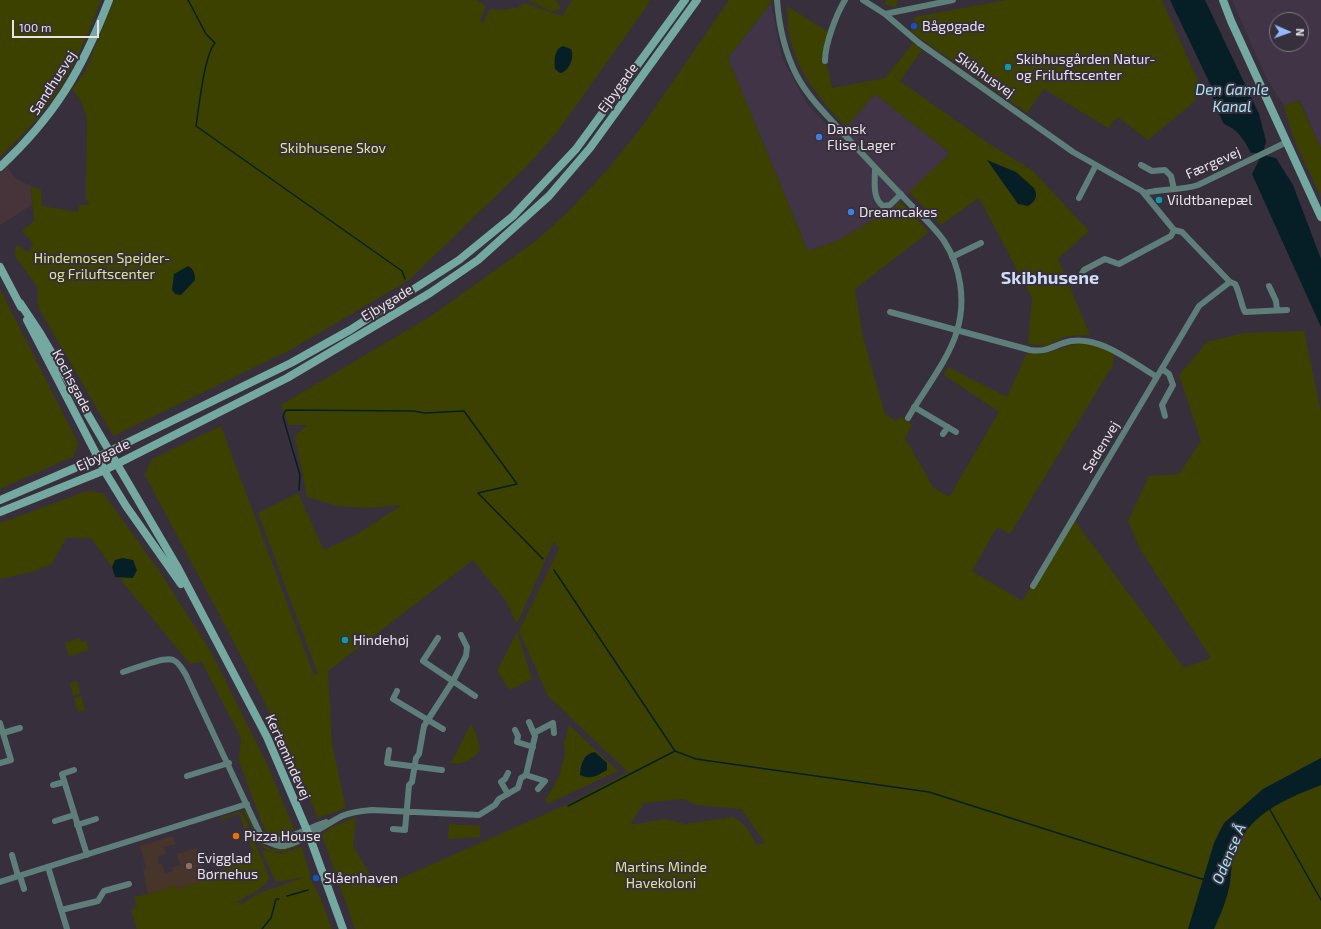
<!DOCTYPE html>
<meta charset="utf-8">
<style>
body{margin:0}
#map{position:relative;width:1321px;height:929px;overflow:hidden;background:#372f3b;font-family:"Exo 2",sans-serif}
canvas{display:block}
.north{position:absolute;left:1269px;top:12px;width:40px;height:40px;box-sizing:border-box;background:#372f3b;border:1px solid #7e7781;border-radius:50%;rotate:92deg;font-size:11px;font-weight:700;line-height:16px;text-align:center;color:#e8e3eb}
.north::after{content:'';display:block;margin:auto;width:14px;height:18px;background:#91b8fd;clip-path:polygon(50% 0,100% 100%,50% 72%,0 100%)}
.scale{position:absolute;left:12px;top:20px;width:87px;height:18px;box-sizing:border-box;border:2px solid #e8e3eb;border-top:0;padding-left:5px;font-size:12px;line-height:14px;white-space:nowrap;color:#e8e3eb;-webkit-text-stroke:3px #372f3b;paint-order:stroke}
</style>
<div id="map">
<canvas width="1321" height="929"></canvas>
<div class="north">N</div>
<div class="scale">100 m</div>
</div>
<script>
const ctx = document.querySelector('canvas').getContext('2d');
ctx.lineJoin = 'round';
function paint(path, color) {
  ctx.fillStyle = color;
  ctx.fill(path, 'evenodd');
}
function strokePath(path, color, width, dash) {
  ctx.strokeStyle = color;
  ctx.lineWidth = width;
  ctx.lineCap = dash ? 'butt' : 'round';
  ctx.setLineDash(dash || []);
  ctx.stroke(path);
}
function drawText(font, color, halo, rows, align = 'center') {
  ctx.font = font + ' "Exo 2",sans-serif';
  ctx.lineWidth = 4;
  ctx.setLineDash([]);
  ctx.textBaseline = 'middle';
  ctx.strokeStyle = halo;
  ctx.fillStyle = color;
  for (const [text, x, y, turn = 0] of rows) {
    ctx.save();
    ctx.translate(x, y);
    ctx.rotate((+turn || 0) * Math.PI / 180);
    ctx.textAlign = isNaN(turn) ? turn : align;
    if (halo) ctx.strokeText(text, 0, 0);
    ctx.fillText(text, 0, 0);
    ctx.restore();
  }
}
const commercial = new Path2D(`
 M7,167l8,11 16,8 1,19 -32,20v-52z`);
const built = new Path2D(`
 M1232,0h89v149l-21,-49 -16,6 -18,-29zM1277,20h24v24h-24z
 M771,3l11,55 25,46 28,29 11,-6 29,-33 75,59 -56,55 -57,33 -29,10 -80,-193z`);
const education = new Path2D(`
 M173,836l3,8 -12,3 2,7 -9,3 2,8 3,-1 3,9 8,-2 -1,-4 8,-2 -3,-11 19,-6 10,32 -29,9 -1,-4 -28,9 -5,-24 3,-2 -6,-22z`);
const green = new Path2D(`
 M0,0h101c-11,29 -22,57 -38,83 -16,28 -40,52 -63,74z
 M114,0h362l10,6 -6,15 3,2 7,-14 11,1 15,-2 9,-5 37,13 10,-16h79l-93,131 -30,34 -119,115 -117,69 -179,87 -75,-129v-19l-23,-32 1,-11 13,7 4,-9 -11,-12 12,-10 -3,-35 10,4 1,16 37,6v-7h10l-3,-7 1,-80 -6,-17 -9,-12 13,-17z
 M528,0h28l5,7 -3,3 -7,1z
 M729,0h42v3l-43,55 80,193 29,-10 57,-33 7,-6 28,30 -74,57 8,48 22,77 11,7 6,-4 10,8 -7,13 28,49 16,10 50,-85 -55,-37 4,-8 59,30 20,-44c28,5 43,-16 70,-8 6,2 12,7 17,10l-1,10 -103,169 -13,-7 -25,44 50,30 53,-80 109,147 27,-10 -71,-109 -12,-28 21,-45 30,-2 22,-33 -22,-66 28,-33 37,-9 60,-2 17,81v346l-58,31 -44,42 -31,98h-833l-33,-94 8,-7 26,-11 -3,29 25,42 188,-83 62,-33 -80,-76 -29,-65 11,10 -11,-10 40,-82 -5,-8 -36,81 -3,-1 -9,-20 -33,-41 -145,111 4,73 14,64 -28,10c-49,-117 -114,-230 -173,-343l7,-16 69,-33 93,249 4,-1 -60,-161 40,-20 26,57 30,-14 48,-31 -35,3 -29,-2 -31,-9 -12,-61 12,-11h-18l-8,-20 150,-89 106,-76 33,-30 37,-40 36,-45zM683,799l14,6 44,4 24,34 -8,2 -10,-17 -7,-7 -7,-4 -48,7 -20,-5 -35,6 14,-22z
 M886,0h12l-2,7 -11,-2z
 M1006,0h156l38,85 -6,17 -46,38 -30,-23 -10,11 -64,-39 -17,24 -117,-82 5,-14z
 M787,6l43,27 -8,23 6,12 4,20 53,-10 28,-35 9,7 -22,31 88,62 45,28 56,60 -31,28 32,76 -23,1 -21,10 -18,-2 4,-46 -53,-100 -38,27 -32,-33 41,-39 -75,-59 -29,33c-26,-27 -49,-55 -57,-93 -2,-9 -1,-19 -2,-28z
 M1299,100l22,49v48l-28,-60 -9,-31z
 M0,289l78,154 -4,13 -74,33z
 M87,491l16,2 55,76 52,81 58,116 26,63 -5,5 -15,4 -8,-4 -27,-73 2,-23 -39,-76 -12,2 -65,-79 -34,-47h-25l-14,26 -17,7 -35,8v-56z
 M517,632l15,47 -22,11 -13,-19z
 M79,638l3,4 4,-1 3,9 -20,6 -4,-13z
 M77,681l3,13 -7,2 -3,-13z
 M81,696l4,14 -7,2 -4,-14z
 M471,724l5,9 4,17c-6,9 -18,15 -29,13z
 M569,725l49,46 -71,33 -2,-5 9,-12 6,-14 5,-20 -1,-9z
 M1321,785v144h-107c7,-15 13,-30 16,-46 2,-8 1,-17 3,-25 12,-43 50,-58 88,-73z
 M240,810l7,2 11,29 -13,-27z
 M239,812l4,3 6,12 -5,2 -4,-15 -17,5 1,4h-2l-1,-5z
 M449,824l31,2v11l-32,2z
 M249,829l20,48c-3,13 -23,18 -33,26h7l14,-9 48,-17 -29,5 -15,-32 20,4 21,-7 8,28 -1,1 12,24 11,29h-195l-6,-19 6,-3 -3,-10 14,-3 28,-9 1,4 29,-9 22,-15 -1,-5 26,-8 -7,-22z
 M261,843c12,11 24,6 38,0l1,2c-14,6 -28,12 -41,-1z`);
const water = new Path2D(`
 M1170,0h35l54,114 7,27 -2,8 3,7 9,2 17,27 28,74v68l-69,-153 7,-14 -3,-7h-5c-7,-13 -12,-23 -27,-29l-11,-22v-12z
 M563,46l8,3c4,8 -2,23 -11,24l-5,-4c-1,-9 -1,-20 8,-23z
 M987,160l29,12 18,16c4,8 2,13 -6,18l-10,-2z
 M188,266c6,3 7,8 7,14l-14,15 -6,-1 -3,-4 2,-16z
 M123,558l10,2 4,10 -4,8 -18,-1 -3,-10 3,-7z
 M595,752l12,11v7c-10,6 -16,10 -27,5 1,-11 3,-21 15,-23z
 M1321,758v27c-38,15 -76,30 -88,73 -2,8 -2,16 -3,25 -3,16 -9,31 -16,46h-26l26,-86 10,-20 39,-34z`);
const stream = new Path2D(`
 M188,0l18,34 9,9c-11,12 -16,65 -19,83l206,145 3,8
 M299,490l1,-15 -17,-58 2,-6 2,-1 126,1 12,2 39,-2 53,73 -39,9 65,66
 M554,570l121,181 21,8 233,33 276,88
 M568,806l107,-55
 M1269,808l52,92
 M287,896l21,-6
 M262,929l9,-11 5,-19h3`);
const street = new Path2D(`
 M777,0c2,26 8,53 20,76 11,21 28,37 43,54 23,25 46,49 69,73 12,12 25,24 35,38 17,26 22,60 13,90 -8,28 -34,61 -49,87
 M863,0l22,14 34,29 154,109 69,39 32,39 8,2 48,50 5,2c4,6 7,24 10,28l42,-2
 M885,14l68,-14
 M825,61c0,-17 11,-46 20,-61
 M1141,165l11,6 13,-1 6,6 3,13
 M875,169c0,13 -3,29 8,37l7,-1 11,-11
 M1145,193c18,-5 36,-2 53,-8l89,-43
 M1079,198l17,-33
 M952,257l29,-14
 M1077,282l7,-12 21,-11 14,5 52,-28 3,-6
 M1269,286l7,15 1,9
 M890,312l140,38c18,3 25,-6 41,-9 30,-5 62,22 86,36
 M1162,369l7,5 4,11 -11,20 3,11
 M914,407l42,25
 M943,434l5,-7
 M1033,586l166,-280 31,-24
 M438,638l-15,23 52,35
 M123,672c10,-3 42,-16 50,-12 6,2 9,9 13,15l77,165c7,2 13,7 21,6 19,-4 40,-21 58,-30 9,-4 19,-5 30,-6l107,5 16,-10 4,-6 19,-11 3,-10 5,-3 9,-39 -6,-14
 M397,691l-4,8 50,30
 M0,723l11,37 -11,3
 M515,730l3,6 -1,6 16,5
 M3,733l17,-5
 M534,733l19,-10 1,10
 M389,750l-2,13 55,7
 M74,770l-12,4 25,81
 M526,775l19,6 -7,8
 M187,776l42,-13
 M53,785l11,-3
 M508,794l-7,-12 4,-3 3,-6
 M55,821l19,-6
 M77,825l19,-6
 M393,829l12,1 4,-45 3,-3 4,-24 3,-4 5,-28 29,-45 13,-25 1,-9 -6,-12
 M270,842c19,-2 37,-14 56,-20
 M12,855l6,21
 M48,867l19,62
 M20,876l4,13
 M0,882l247,-78
 M61,910l37,-9 6,-10 25,-7`);
const secondary = new Path2D(`
 M1223,0l8,21 90,196
 M0,167c55,-51 82,-97 109,-167
 M0,267l21,40
 M20,303l20,30 138,235 89,169 42,98 34,94
 M27,320l80,155 19,31 55,78
 M0,500l75,-32 216,-105 59,-33 109,-70 54,-44 63,-67 109,-149
 M0,512l105,-42 182,-92 143,-85 48,-33 71,-64 41,-48 107,-148`);
const markers = [
 [914,26,4,"#1a4fb4"],
 [1008,67,4,"#0f9aa8"],
 [819,137,4,"#3f7fe0"],
 [1159,200,4,"#0f9aa8"],
 [851,212,4,"#3f7fe0"],
 [345,640,4,"#0f9aa8"],
 [236,836,4,"#e8710a"],
 [189,866,4,"#8d6e63"],
 [316,878,4,"#1a4fb4"]
];
const poiNames = [
 ["Bågøgade",922,26],
 ["Skibhusgården Natur-",1016,59],
 ["og Friluftscenter",1016,75],
 ["Dansk",827,129],
 ["Flise Lager",827,145],
 ["Vildtbanepæl",1167,200],
 ["Dreamcakes",859,212],
 ["Hindehøj",353,640],
 ["Pizza House",244,836],
 ["Evigglad",197,858],
 ["Børnehus",197,874],
 ["Slåenhaven",324,878]
];
const streetNames = [
 ["Skibhusvej",985,75,35],
 ["Sandhusvej",53,83,-57],
 ["Ejbygade",618,88,-54],
 ["Færgevej",1213,163,-24],
 ["Ejbygade",387,303,-31],
 ["Kochsgade",72,381,62],
 ["Sedenvej",1101,447,-59],
 ["Ejbygade",103,455,-25],
 ["Kertemindevej",288,757,66]
];
const parkNames = [
 ["Skibhusene Skov",333,148],
 ["Hindemosen Spejder-",102,258],
 ["og Friluftscenter",102,274],
 ["Martins Minde",661,867],
 ["Havekoloni",661,883]
];
const waterNames = [
 ["Den Gamle",1232,90],
 ["Kanal",1232,107],
 ["Odense Å",1229,854,-67]
];
const districtNames = [
 ["Skibhusene",1050,278]
];
paint(commercial, '#47343b');
paint(built, '#403446');
paint(education, '#47352c');
paint(green, '#3d4100');
paint(water, '#061f26');
strokePath(stream, '#061f26', 1.5);
strokePath(street, '#5e7e79', 6);
strokePath(secondary, '#74a9a1', 8);
for (const [x, y, r, color] of markers) {
  const dot = new Path2D();
  dot.arc(x, y, r, 0, 2 * Math.PI);
  ctx.fillStyle = color;
  ctx.fill(dot);
  strokePath(dot, '#372f3b', 1.5);
}
drawText('14px', '#e8e3eb', '#372f3b', poiNames, 'left');
drawText('14px', '#e8e3eb', '#372f3b', streetNames);
drawText('14px', '#dde78d', '#372f3b', parkNames);
drawText('italic 15px', '#a5e4f6', '#372f3b', waterNames);
drawText('bold 18px', '#cddcf7', '#372f3b', districtNames);
</script>
